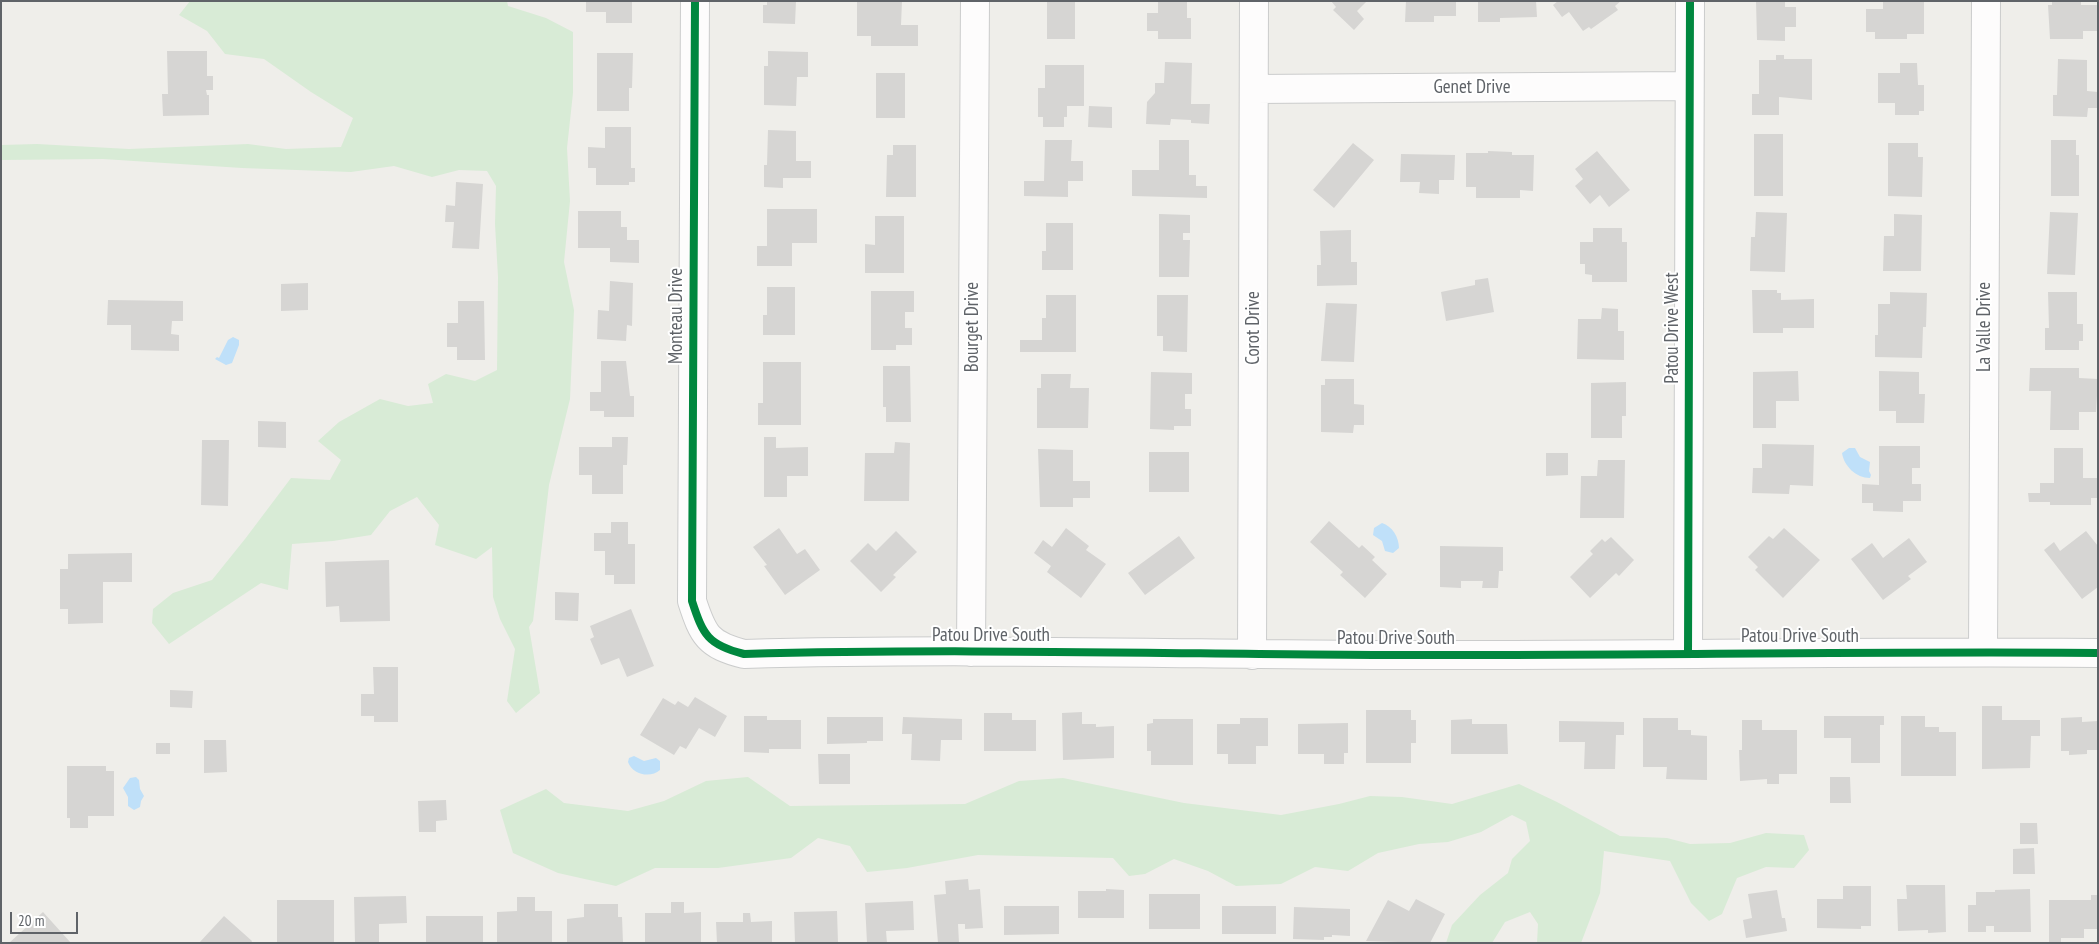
<!DOCTYPE html>
<style>
body{margin:0}
#map{position:relative;width:2099px;height:944px;overflow:hidden;background:#efeeea;font-family:"PT Sans Narrow",sans-serif}
canvas{display:block}
.frame{position:absolute;inset:0;border:2px solid #5f6368;pointer-events:none}
.scale{position:absolute;left:10px;top:912px;width:68px;height:22px;box-sizing:border-box;border:2px solid #5f6368;border-top:0;padding-left:6px;font-size:15px;line-height:18px;white-space:nowrap;color:#5f6368;-webkit-text-stroke:4px #fff;paint-order:stroke}
</style>
<div id="map">
<canvas width="2099" height="944"></canvas>
<div class="frame"></div>
<div class="scale">20 m</div>
</div>
<script>
const ctx = document.querySelector('canvas').getContext('2d');
ctx.lineJoin = 'round';
function paint(path, color) {
  ctx.fillStyle = color;
  ctx.fill(path, 'evenodd');
}
function strokePath(path, color, width, dash) {
  ctx.strokeStyle = color;
  ctx.lineWidth = width;
  ctx.lineCap = dash ? 'butt' : 'round';
  ctx.setLineDash(dash || []);
  ctx.stroke(path);
}
function drawText(font, color, halo, rows, align = 'center') {
  ctx.font = font + ' "PT Sans Narrow",sans-serif';
  ctx.lineWidth = 4;
  ctx.setLineDash([]);
  ctx.textBaseline = 'middle';
  ctx.strokeStyle = halo;
  ctx.fillStyle = color;
  for (const [text, x, y, turn = 0] of rows) {
    ctx.save();
    ctx.translate(x, y);
    ctx.rotate((+turn || 0) * Math.PI / 180);
    ctx.textAlign = isNaN(turn) ? turn : align;
    if (halo) ctx.strokeText(text, 0, 0);
    ctx.fillText(text, 0, 0);
    ctx.restore();
  }
}
const green = new Path2D(`
 M190,1h317l1,5 38,12 27,14v61l-6,55 3,53 -6,61 10,48 -4,89 -21,86 -16,136 -4,6 11,66 -24,20 -9,-12 8,-52 -15,-30 -7,-22 -1,-50 -16,12 -41,-14 4,-20 -22,-28 -27,14 -19,24 -38,6 -41,3 -4,46 -27,-7 -92,61 -17,-21 1,-14 20,-16 39,-13 33,-41 46,-61 39,2 11,-20 -23,-19 21,-19 41,-23 28,7 25,-3 -5,-19 18,-10 29,7 22,-11 1,-93 -3,-53 1,-38 -9,-15 -28,-1 -27,7 -38,-11 -43,6 -109,-4 -139,-9 -102,1v-15l36,-1 92,5 119,-5 38,5 55,-2 12,-29 -42,-26 -47,-33 -39,-5 -18,-23 -28,-16z
 M748,777l42,29 175,-2 54,-23 44,-3 121,25 97,12 58,-11 31,-8 32,1 50,7 67,-20 38,18 63,34 47,2 23,6 40,-1 36,-10 38,2 5,15 -15,18 -28,-1 -29,11 -15,36 -13,7 -18,-18 -21,-42 -66,-10 -4,42 -19,50h-44l1,-19 -8,-12 -25,10 -13,21h-46l6,-18 28,-30 28,-22 4,-14 18,-18 -4,-19 -14,-7 -31,17 -33,10 -29,2 -41,9 -30,18 -33,-4 -34,17 -45,2 -28,-15 -34,-12 -29,15 -16,2 -16,-18 -135,-3 -71,13 -40,4 -17,-26 -32,-8 -27,20 -73,10h-63l-39,18 -58,-13 -45,-20 -13,-43 46,-21 18,14 64,8 36,-10 42,-20z`);
const water = new Path2D(`
 M233,337l6,3v5l-7,18 -6,2 -11,-6 2,-2 2,1 9,-18z
 M1849,448h6l5,9 10,5 -1,9 2,4 -1,3c-14,0 -26,-12 -28,-25z
 M1382,523c10,3 17,14 17,25l-6,5 -8,-2 -3,-10 -9,-6 1,-7z
 M634,756l10,5 12,-3 4,3v9c-10,9 -28,4 -32,-8l1,-4z
 M136,777l3,3 1,9 4,7 -3,5 -1,6 -6,3 -6,-4v-9l-5,-9 7,-10z`);
const building = new Path2D(`
 M586,1h46v22h-26v-11h-20z
 M767,1h29l-1,23 -32,-1v-18h4z
 M857,1h45l-1,24h17v21h-47v-10h-14z
 M1047,1h28v38h-28z
 M1158,1h29v17h4v21h-33v-8h-11v-18h11z
 M1331,1h36l-10,10 7,8 -10,11 -21,-20 3,-3z
 M1406,1h50v15h-22v6h-29z
 M1478,1h58l1,16 -37,1v4h-22z
 M1558,1h63l-6,5 3,4 -27,19 -2,-2 -6,4 -14,-19 -7,5 -9,-12z
 M1756,1h29v6h11v20h-11v14l-28,-1z
 M1883,1h41v33h-17v5h-32v-7h-9v-23h17z
 M2052,1h29v4h16v26h-14v8h-33l-2,-34h4z
 M167,51h40v25h6v14h-7l1,5h2v20l-46,1 -1,-22h6z
 M768,51l40,1v25h-11l-1,29 -32,-1v-39h4z
 M597,53h36l-1,35h-3v23h-32z
 M1776,55h8v4h28v41l-33,-3v18h-27v-21h7v-34h17z
 M2058,59l29,1v31l11,1v16h-10l-1,9 -34,-1v-21h4z
 M1165,62l27,1 -1,41h19l-1,20 -18,-1v-3l-20,-1 -1,6 -24,-1 1,-22 8,-9v-10h9z
 M1900,63h17l1,22h6v26h-5v4h-24v-12h-17v-30h22z
 M1045,65h39v41h-17v11h-3v10h-21v-10h-5v-29h7z
 M876,73h29v45h-29z
 M1089,106l23,1v21l-24,-1z
 M605,127h26v41h4v14h-6v3h-33v-17h-8v-21l17,1z
 M768,130l28,1v30h15v17h-28v10l-19,-1v-22h3z
 M1754,134h29v62h-29z
 M1045,140h27l-1,21h12v20h-15v16l-44,-1v-15h20z
 M1159,140h30v35h7v11h11v12l-75,-2v-26h27z
 M2051,140h25v15h3v41h-28z
 M1353,143l21,17 -40,48 -21,-18z
 M1888,143h30v14h5l-1,40 -34,-1z
 M893,145h23v52h-30l1,-42h6z
 M1488,151l24,1v3h22l-1,36 -13,-1v8h-44v-11h-10v-34h22z
 M1597,151l33,39 -21,17 -9,-12 -10,9 -15,-18 8,-7 -8,-10z
 M1401,154l54,1 -1,25h-15v14l-20,-1 1,-11h-20z
 M456,182l27,2 -4,65 -27,-1 2,-26h-9l1,-17 9,1z
 M767,209h50v34h-25v23h-35v-20h10z
 M578,211h43v16h6v13h12v23l-29,-1v-14h-32z
 M1756,212l31,1 -2,59 -35,-1 1,-34h4z
 M2050,212l28,1 -3,62 -28,-1z
 M1159,214l31,1v18h-7v7h7l-1,37h-30z
 M1894,214l28,1 -1,56h-38l1,-35h10z
 M875,216h29v57h-39v-29l10,1z
 M1046,223h27v47h-31v-19h4z
 M1593,228h29v14h5v40h-35v-7l-7,-1v-10h-5v-22h13z
 M1351,230v32h6v23l-40,1v-21h4l-1,-34z
 M1488,278l6,34 -48,9 -5,-29 34,-7v-5z
 M610,281l23,2 -1,43 -5,-1 -1,16 -29,-2 1,-29 11,1z
 M308,283v27l-27,1v-27z
 M767,287h28v48h-32v-20h4z
 M1752,290h25v3h4v7l33,-1v29h-31v5h-30z
 M871,291h43v21h-9v16h7v17h-16v5h-25z
 M1890,292l37,1 -1,34h-3l-1,31 -47,-1v-22h3v-31h12z
 M2048,292h29v32h6v17h-4v9h-34v-22h4z
 M1046,295h30v57h-56v-12h22v-22h4z
 M1157,295h31l-1,57 -24,-1v-15h-6z
 M108,300l75,1v20h-11l-1,13 8,1v16l-48,-1v-25h-24z
 M458,301h26l1,59h-28v-13h-10v-24h11z
 M1326,303l31,1 -3,58 -33,-1z
 M1602,308l16,1v22h6v29l-47,-1 1,-40h23z
 M601,361h25l4,35h4v21h-30v-6h-14v-19h11z
 M763,362h38v63h-43v-22h5z
 M883,366h27l1,56h-25v-15h-3z
 M2030,368h49v10l19,1 -2,33h-17v18h-29l1,-39h-22z
 M1798,371l1,30h-23v27h-23v-56z
 M1879,371l40,1v22h6l-1,29h-28v-12h-17z
 M1151,372l41,1v21h-7v15h6v17h-17v4l-24,-1z
 M1041,374h30l-1,14h19l-1,40h-51v-40h4z
 M1325,379h29v25l10,1v20h-10l-1,8 -32,-1v-47h4z
 M1626,382v34h-4v22h-31v-55z
 M258,421l28,1v26l-28,-1z
 M612,437h16l-1,28h-4v29h-31v-19h-13v-28h33z
 M764,437h12v11l32,-1v29h-21v21h-23z
 M202,440h27l-1,66 -27,-1z
 M895,442l15,1 -1,58h-45l1,-48h29z
 M1762,444l52,1 -1,41 -23,-1 -1,9 -37,-1 1,-25h9z
 M1879,446h41v22h-8v16h9v17h-18v11l-30,-1v-8h-11v-19l17,1z
 M2054,448h29v30h15v20h-7v7h-41v-3h-21l-1,-9h12v-10h14z
 M1038,449l35,1v31h17v17h-17v9h-33z
 M1149,452h40v40h-40z
 M1546,453h22v22l-22,1z
 M1598,460h27l-1,58h-44l1,-42h16z
 M1329,521l30,27 3,-3 13,12 -3,3 15,14 -22,24 -25,-23 3,-3 -33,-30z
 M611,522h17v22h7v40h-21v-9h-9v-24h-11v-18h17z
 M779,528l18,26 8,-5 15,21 -35,25 -21,-29 3,-1 -14,-18z
 M1066,528l23,18 -3,4 20,14 -25,34 -34,-26 4,-6 -17,-13 9,-13 9,7z
 M1784,528l36,32 -37,38 -28,-28 3,-3 -10,-10 21,-21 4,3z
 M896,531l21,21 -24,23 3,2 -15,15 -31,-31 18,-18 8,8z
 M2086,531l12,15v41l-16,12 -38,-49 10,-8 6,9z
 M1179,536l16,22 -50,37 -17,-22z
 M1611,537l23,23 -15,16 -3,-3 -26,25 -20,-21 23,-23 -3,-3 12,-12 3,3z
 M1909,538l18,24 -19,14 3,3 -28,21 -32,-41 21,-16 11,15z
 M1440,546l63,1v24h-4l-1,17h-16l1,-7h-22v7l-21,-1z
 M132,553v29h-29v41l-35,1v-15h-8v-40h8v-15z
 M389,560l1,61 -50,1 -1,-16 -13,1 -1,-45z
 M555,592l24,1 -1,28 -23,-1z
 M631,609l23,57 -27,11 -8,-19 -18,7 -11,-26 4,-2 -4,-11z
 M373,667h25v55h-24v-6h-13v-22h13z
 M170,690l23,1 -1,17 -22,-1z
 M695,697l32,19 -12,21 -16,-9 -13,21 -6,-3 -6,9 -34,-20 23,-37 12,7 3,-4 10,6z
 M1982,706h20v14h38v16h-9l-1,32 -48,1z
 M1366,710h45v10h5v23h-5v20h-45z
 M1082,712v12h14v3l18,-1v32l-51,2 -1,-47z
 M984,713h28v7h24v31h-52z
 M744,716h23v4h34v29h-32v4l-25,-1z
 M1824,716h60v9h-4v38h-29v-25h-27z
 M1901,716h24v11h14v5h17v44h-55z
 M827,717h56v24h-16v2l-40,1z
 M903,717l59,2v21h-21l-1,21 -29,-1 1,-26h-10z
 M2082,717v5l16,-1v29h-11v4l-18,1v-4h-8v-33z
 M1240,718h28v28h-12v18h-28v-10h-11v-30h23z
 M1643,718h35v12h13v5l16,1v44l-41,-1 1,-12h-24z
 M1153,719h40v46h-42v-14h-4v-27l6,-1z
 M1472,719v5h35l1,30h-57v-34z
 M1742,720h20v10h35v44h-18v10h-12v-5l-27,2 -1,-31h3z
 M1559,721l65,1v13h-8l-1,34h-31l1,-27h-26z
 M1348,723v30h-4v11h-20v-10h-26v-30z
 M204,740h22l1,32 -23,1z
 M156,743h14v11h-14z
 M818,754h32v30h-31z
 M67,766h39v5h8v45h-26v12h-18v-10h-3z
 M1830,777h20l1,26h-21z
 M446,800l1,20 -11,1v11h-17l-1,-31z
 M2020,823h17l1,21h-18z
 M2034,848l1,26h-22v-25z
 M968,879l1,11 11,-1 3,39 -18,1v-5h-7l1,19h-21l-4,-48 12,-1 -1,-13z
 M1906,885h39l1,47 -18,1v-3l-30,1 -1,-32h10z
 M1843,886h28v40h-10v3l-44,-1v-29h26z
 M1106,889l18,1v28h-46v-27h28z
 M2030,889l1,43h-37v-6h-8v6h-18v-27h8v-13h19v-2z
 M1777,890l5,28h3l2,13 -41,7 -3,-18 9,-2 -4,-24z
 M1149,894h51v35h-51z
 M2091,895h7v34h-14v9h-23v5h-12v-43h42z
 M406,896l1,27 -28,1v19h-24l-1,-46z
 M517,897h18v14h17v31l-55,1v-31l20,-1z
 M1416,899l29,15 -15,29 -64,-2 22,-41 21,11z
 M277,900h57v43h-57z
 M913,901l1,29 -28,1 1,12h-20l-2,-40z
 M671,902h13v11l17,-1v31h-56v-30h26z
 M584,904h34v13h4l1,26h-56v-24l17,-2z
 M1004,906h55v28l-55,1z
 M1222,906h54v28h-54z
 M1294,907l56,2v27l-18,-1v2h-8v3l-31,-1z
 M837,911l1,32h-43l-1,-31z
 M43,912l28,31h-62z
 M743,913h7l1,9 21,-1v22h-55l-1,-21h27z
 M224,916l28,25 -1,2h-52z
 M426,916h57v27h-57z`);
const minor = new Path2D(`
 M695,1l-3,600c11,34 16,44 52,53 215,-6 431,0 646,1 236,1 472,-4 708,-2
 M1255,89l434,-3
 M971,652l4,-651
 M1983,652l3,-651
 M1688,654l2,-653
 M1252,655l2,-654`);
const cycleway = new Path2D(`
 M695,1l-3,600c11,34 16,44 52,53 215,-6 431,0 646,1 236,1 472,-4 708,-2
 M1688,654l2,-653`);
const streetNames = [
 ["Genet Drive",1472,88],
 ["Monteau Drive",677,316,-90],
 ["Bourget Drive",973,327,-90],
 ["La Valle Drive",1985,327,-90],
 ["Corot Drive",1254,328,-90],
 ["Patou Drive West",1673,328,-90],
 ["Patou Drive South",991,636],
 ["Patou Drive South",1800,637],
 ["Patou Drive South",1396,639]
];
paint(green, '#d8ebd6');
paint(water, '#bfe0f9');
paint(building, '#d6d5d3');
strokePath(minor, '#cbcccc', 30);
strokePath(minor, '#fdfcfc', 28);
strokePath(cycleway, '#00873e', 8);
drawText('19px', '#5f6368', '#fff', streetNames);
</script>
